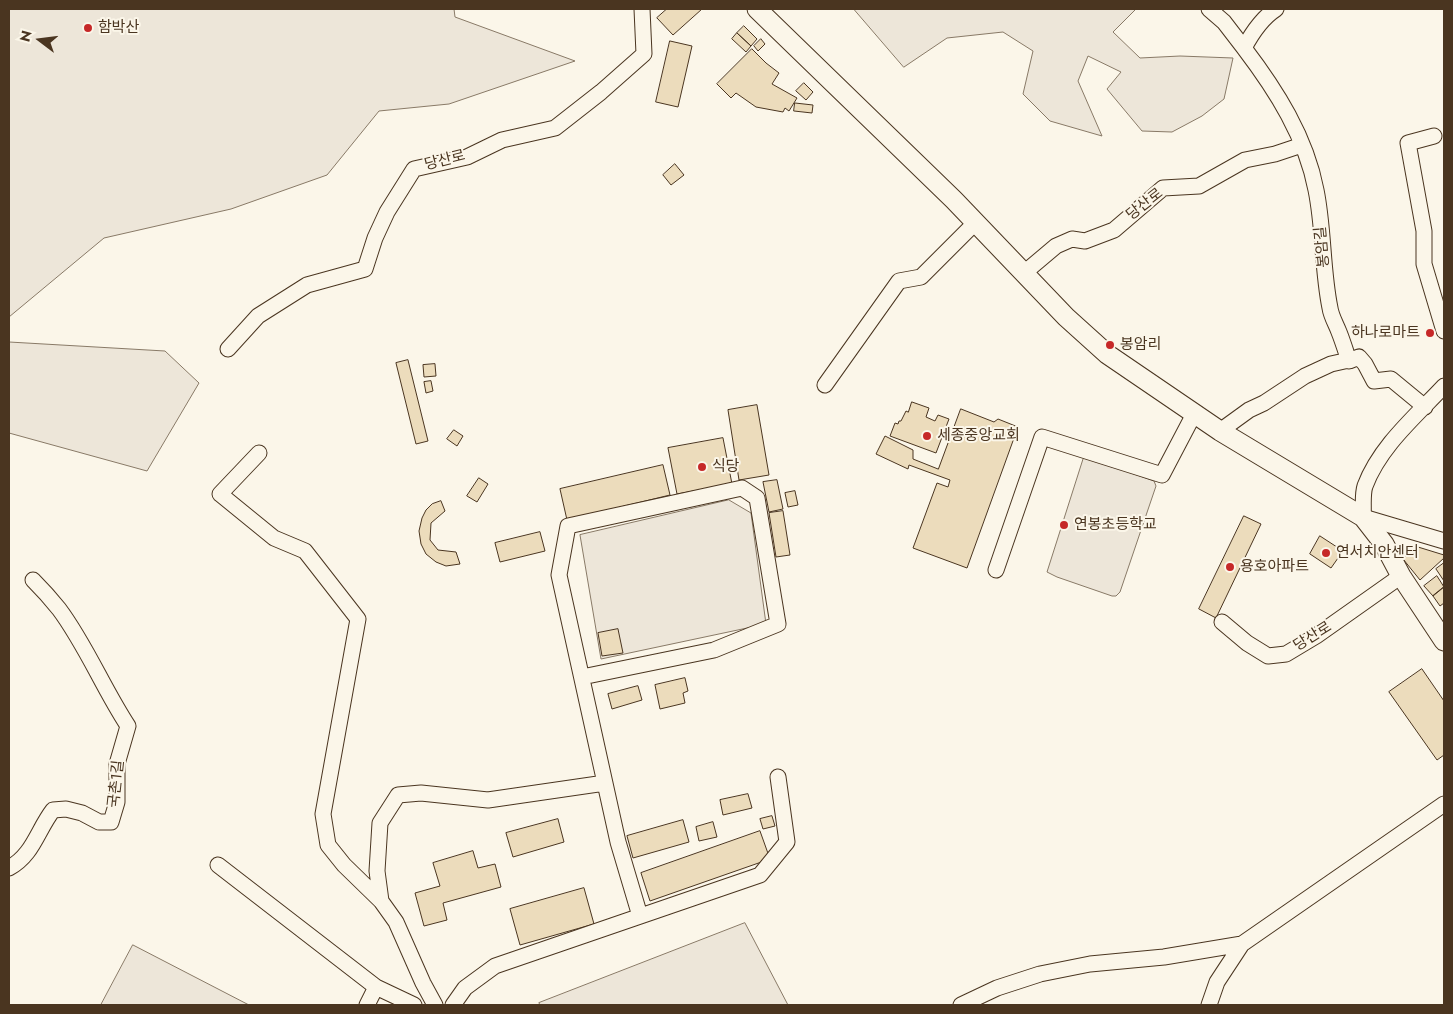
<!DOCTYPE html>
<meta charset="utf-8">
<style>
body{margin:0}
#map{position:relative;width:1453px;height:1014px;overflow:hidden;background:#fbf6e9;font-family:Jost,sans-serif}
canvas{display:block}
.frame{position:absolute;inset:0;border:10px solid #4a3520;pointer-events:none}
.north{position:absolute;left:15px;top:15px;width:50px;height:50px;-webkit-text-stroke:4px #fbf6e9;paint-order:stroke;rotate:285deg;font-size:14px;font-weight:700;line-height:20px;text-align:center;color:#4a3520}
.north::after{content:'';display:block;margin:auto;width:18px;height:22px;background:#4a3520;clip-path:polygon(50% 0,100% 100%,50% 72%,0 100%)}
</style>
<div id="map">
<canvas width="1453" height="1014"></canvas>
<div class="frame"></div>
<div class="north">N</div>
</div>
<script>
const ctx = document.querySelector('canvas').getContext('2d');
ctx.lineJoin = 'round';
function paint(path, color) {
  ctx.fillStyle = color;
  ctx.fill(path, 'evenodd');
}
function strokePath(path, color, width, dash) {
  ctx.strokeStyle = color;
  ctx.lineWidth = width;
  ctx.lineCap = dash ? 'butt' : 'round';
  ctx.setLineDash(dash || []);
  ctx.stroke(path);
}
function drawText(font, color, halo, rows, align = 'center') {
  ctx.font = font + ' Jost,"Noto Sans KR",sans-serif';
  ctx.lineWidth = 4;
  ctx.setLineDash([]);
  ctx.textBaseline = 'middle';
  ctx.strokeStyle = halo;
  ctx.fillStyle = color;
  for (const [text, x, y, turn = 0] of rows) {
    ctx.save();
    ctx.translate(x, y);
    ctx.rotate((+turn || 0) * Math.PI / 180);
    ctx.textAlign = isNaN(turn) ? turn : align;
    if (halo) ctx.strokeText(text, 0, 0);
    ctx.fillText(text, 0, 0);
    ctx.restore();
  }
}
const green = new Path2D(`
 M9,9h445l1,8 120,44 -126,43 -70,7 -52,64 -96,34 -127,29 -95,79z
 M854,9h282l-23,23 27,26 40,-2 53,2 -9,41 -22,17 -30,16 -30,-1 -35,-42 14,-17 -33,-16 -10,25 24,55 -52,-15 -27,-27 10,-43 -30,-19 -56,6 -43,29z
 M9,342l156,9 34,32 -52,88 -138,-38z
 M1087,457l67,24 2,5 -36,106 -4,4h-4l-55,-19 -10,-5 36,-113z
 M729,500l22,13 15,111 -165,35 -21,-124z
 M745,923l43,82h-248l-1,-2z
 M133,945l116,60h-148z`);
const building = new Path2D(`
 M667,9h35l-29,26 -16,-17z
 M744,26l13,13 -6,7 -14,-13z
 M737,33l14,13 -5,6 -14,-13z
 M761,39l4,5 -7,7 -4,-5z
 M670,41l22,5 -14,61 -22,-5z
 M752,49l14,14 13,10 -7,11 25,14 -8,13 -4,-3 -2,4 -27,-5 -20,-14 -5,5 -14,-14z
 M804,83l9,9 -7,8 -10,-9z
 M795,103l18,2 -1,8 -18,-2z
 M675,164l9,11 -13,10 -8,-10z
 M408,360l20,81 -12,3 -20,-81z
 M435,364l1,12 -12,1 -1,-12z
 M431,381l2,10 -7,2 -2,-11z
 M912,402l17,6 -3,9 9,4 3,-6 11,4 -13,34 -46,-17 5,-13 3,1 1,-3h2l5,-10 2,1z
 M757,405l12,70 -30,5 -11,-70z
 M961,409l33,13 4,-3 20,8 -51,141 -54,-20 24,-65 11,4 2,-7 -41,-15 -1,4 -32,-15 9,-18 28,14v9l25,10z
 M454,430l9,6 -6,10 -10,-7z
 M723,438l9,46 -55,10 -9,-46z
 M663,465l7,30 -103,25 -7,-31z
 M479,478l9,6 -11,18 -10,-6z
 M777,480l6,29 -14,3 -6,-30z
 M795,491l3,14 -10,2 -3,-14z
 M441,501l4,10 -14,12 -1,17 8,10 18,2 4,12 -14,2 -10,-4 -10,-8 -5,-10 -2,-13 3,-13 4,-8 6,-6z
 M783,511l7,44 -14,2 -7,-44z
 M1244,516l17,8 -45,94 -17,-9z
 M540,532l5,19 -45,11 -5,-19z
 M1320,536l23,15 -12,17 -21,-14z
 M1418,547l26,8v3l-24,22 -17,-21z
 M1444,563v18l-8,-12z
 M1437,576l7,11 -11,9 -9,-10z
 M1444,587v16l-4,3 -7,-10z
 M618,629l5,24 -21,3 -4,-23z
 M1422,669l22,32v54l-7,5 -48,-68z
 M685,678l3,13 -5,2 2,10 -25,6 -5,-24z
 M638,686l4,14 -30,9 -4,-15z
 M748,794l4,14 -29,7 -3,-15z
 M772,816l3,10 -12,3 -3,-10z
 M558,819l6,23 -51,15 -7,-24z
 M683,820l6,22 -56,16 -6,-22z
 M713,822l4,15 -18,4 -3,-14z
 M760,831l10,28 -120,42 -9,-28z
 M473,851l5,17 17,-4 6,23 -58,16 4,17 -23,6 -9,-33 25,-7 -7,-23z
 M584,888l10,36 -74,21 -10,-36z`);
const minor = new Path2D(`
 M1209,9l15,13 20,26
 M1276,9c-14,9 -24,24 -32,39 32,42 62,89 72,142 8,39 6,79 14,118 1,8 6,16 9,24 4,10 7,20 10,29l10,-4 6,7 9,17 17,-2 34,28
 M1434,136l-26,7 16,88v33l20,67
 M1024,273l32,-27 16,-7 13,2 29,-11 49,-42 36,-2 46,-26 30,-6 27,-9
 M228,349l30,-33 49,-31 58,-16 10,-31 12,-26 27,-43 53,-12 35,-17 53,-12 46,-36 43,-38 -2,-45
 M825,385l74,-104 22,-4 55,-55
 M1444,386c-28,30 -64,60 -79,100 -3,9 -1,22 -2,31l81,24
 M1220,431l29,-21 15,-7 41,-27 26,-12 18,-4
 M259,453l-39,41 54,44 31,13 53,68 -35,195 5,31 16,20 37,36 15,21 27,61 12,22
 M996,570l46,-133 120,38 32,-61
 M1222,622l25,21 21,13 18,-2 30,-18 85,-60
 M582,677l132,-27 64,-26 -21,-126 -15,-10 -174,38 -9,49 59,267 22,74
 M218,865l158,122 38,18
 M9,868c24,-13 28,-37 44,-58l13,-1 16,4 17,9h12l6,-20v-38l11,-38c-25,-38 -42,-81 -69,-117 -8,-10 -17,-20 -26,-29
 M381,901l-4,-30 3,-48 18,-28 23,-2 67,7 117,-17
 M367,1005l9,-18
 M453,1005l12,-17 30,-22 265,-91 27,-33 -9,-65
 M961,1005l36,-17 43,-14 50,-10 74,-7 78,-13 202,-140
 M1209,1005l8,-23 25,-38`);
const major = new Path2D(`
 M757,9l197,191 112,117 41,37 113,77 143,86 21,27 17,32 43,65`);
const markers = [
 [88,28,5,"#c62828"],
 [1430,333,5,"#c62828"],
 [1110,345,5,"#c62828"],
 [927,436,5,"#c62828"],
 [702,467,5,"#c62828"],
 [1064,525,5,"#c62828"],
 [1326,553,5,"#c62828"],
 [1230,567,5,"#c62828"]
];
const poiNames = [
 ["함박산",98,28],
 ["하나로마트",1420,333,"right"],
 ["봉암리",1120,345],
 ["세종중앙교회",937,436],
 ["식당",712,467],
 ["연봉초등학교",1074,525],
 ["연서치안센터",1336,553],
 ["용호아파트",1240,567]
];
const streetNames = [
 ["당산로",445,161,-14],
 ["당산로",1145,205,-38],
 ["봉암길",1323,247,-95],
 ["당산로",1313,637,-32],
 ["국촌1길",117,784,-84]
];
paint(green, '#ede6d9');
strokePath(green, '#887966', 1);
paint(building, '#ecdcbc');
strokePath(building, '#4a3520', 1);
strokePath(minor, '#4a3520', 17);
strokePath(major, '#4a3520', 21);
strokePath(minor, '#fbf6e9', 15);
strokePath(major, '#fbf6e9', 19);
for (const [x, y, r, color] of markers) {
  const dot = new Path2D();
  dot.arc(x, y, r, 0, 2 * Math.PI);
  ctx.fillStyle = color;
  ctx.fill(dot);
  strokePath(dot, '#fbf6e9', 2);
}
drawText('15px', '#4a3520', '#fbf6e9', poiNames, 'left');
drawText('15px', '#4a3520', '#fbf6e9', streetNames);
</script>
